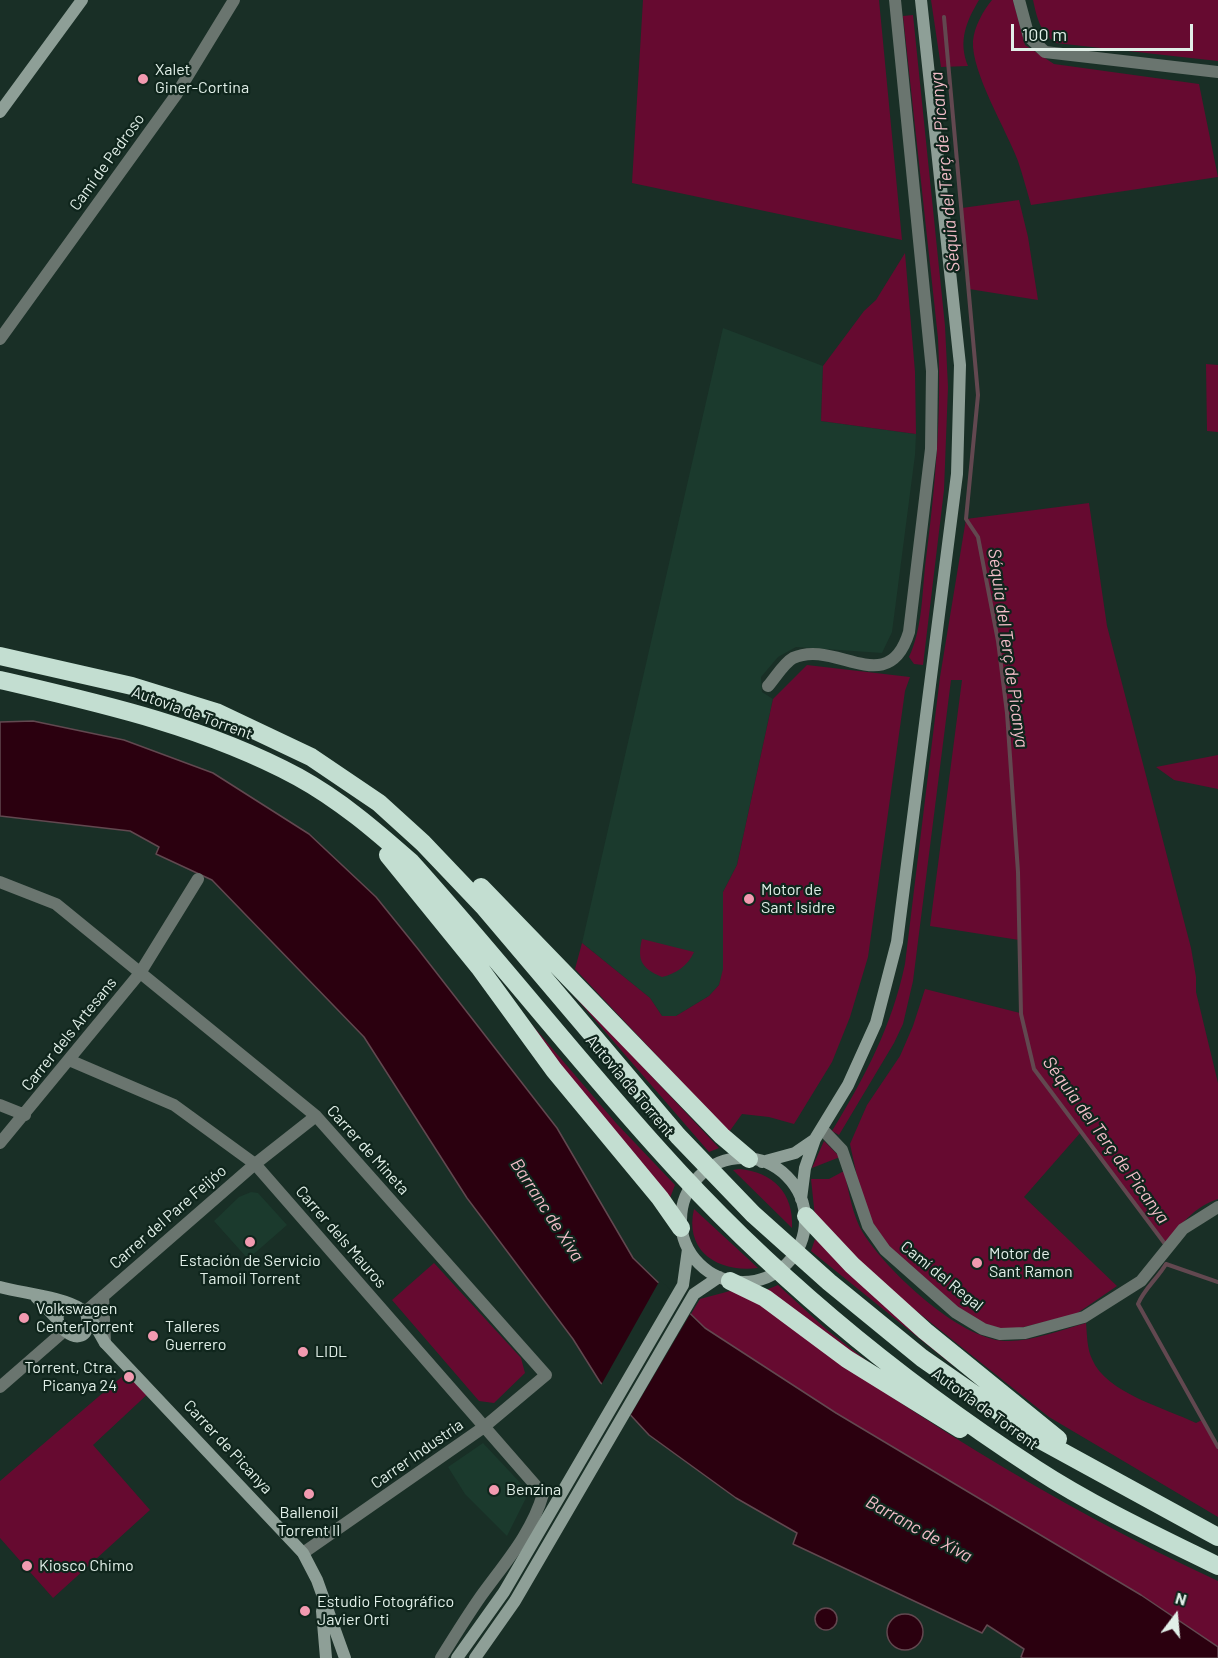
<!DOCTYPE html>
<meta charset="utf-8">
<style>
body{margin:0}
#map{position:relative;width:1218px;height:1658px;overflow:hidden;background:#192f26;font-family:Barlow,sans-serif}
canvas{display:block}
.north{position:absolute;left:1146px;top:1586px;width:60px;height:60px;-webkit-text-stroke:4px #0f251c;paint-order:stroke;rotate:16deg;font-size:16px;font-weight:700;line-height:24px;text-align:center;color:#e1efe8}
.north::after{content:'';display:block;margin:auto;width:21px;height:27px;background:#e1efe8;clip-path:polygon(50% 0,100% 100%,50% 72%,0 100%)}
.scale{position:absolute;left:1011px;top:24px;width:182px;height:27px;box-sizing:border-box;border:3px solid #e1efe8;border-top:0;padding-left:8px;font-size:18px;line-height:21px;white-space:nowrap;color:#e1efe8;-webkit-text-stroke:4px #0f251c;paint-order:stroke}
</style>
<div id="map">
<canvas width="1218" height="1658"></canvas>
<div class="north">N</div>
<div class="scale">100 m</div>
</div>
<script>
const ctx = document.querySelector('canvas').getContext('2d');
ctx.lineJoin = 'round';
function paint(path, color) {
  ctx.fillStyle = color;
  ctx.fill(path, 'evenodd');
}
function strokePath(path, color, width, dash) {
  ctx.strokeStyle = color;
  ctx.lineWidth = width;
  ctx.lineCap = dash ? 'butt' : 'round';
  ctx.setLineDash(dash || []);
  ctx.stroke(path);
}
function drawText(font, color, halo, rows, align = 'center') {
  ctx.font = font + ' Barlow,sans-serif';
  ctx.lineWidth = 4.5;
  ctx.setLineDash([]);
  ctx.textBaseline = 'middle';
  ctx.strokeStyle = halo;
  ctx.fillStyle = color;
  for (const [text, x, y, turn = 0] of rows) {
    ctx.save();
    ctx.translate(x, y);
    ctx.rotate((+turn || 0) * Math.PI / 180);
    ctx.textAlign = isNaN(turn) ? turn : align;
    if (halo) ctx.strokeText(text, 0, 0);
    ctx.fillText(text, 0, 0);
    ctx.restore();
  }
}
const built = new Path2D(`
 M723,328l100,38 -2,55 95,13 -1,21 -23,177 -10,21 -86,-6 -18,10 -17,20 1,15 11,7 -36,166 -14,27 1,77 -5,16 -10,11 -33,20h-14l-12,-18 -68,-55z
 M251,1192l7,1 29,32 -39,34 -34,-38 25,-24z
 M483,1443l43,46 2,5 -21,42 -42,-42 -17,-27z`);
const green = new Path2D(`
 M643,0h236l23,240 -270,-57z
 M931,0h48c-13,22 -21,41 -11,66l-27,1z
 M992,0h21l12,45 29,19 145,20 19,93 -187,28c-4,-14 -8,-29 -13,-44 -11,-30 -47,-89 -45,-120 1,-14 10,-30 19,-41z
 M1033,0h185v61l-162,-18c-16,-11 -19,-25 -23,-43z
 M913,15l32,311 3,61 -4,103 -21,175 -9,-1 -5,-7c13,-28 13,-61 16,-90 10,-78 17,-150 13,-229l-35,-322z
 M1019,200l9,37 10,63 -69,-11 -7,-81z
 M905,253l10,119 1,62 -95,-13 2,-55 41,-55 12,-11z
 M1206,364l12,1v67l-11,-1z
 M1089,503l18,123 84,322 5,29v15l22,91v116c-23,7 -39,27 -53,45l-84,-112 -57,65 93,89 -41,28 -68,17 -35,-11 -81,-69 -18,-25 -15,-40 -9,-42 17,-39 33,-49 13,-30 12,-37 95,24 -1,-73 -89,-14 32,-246h-11l-38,301 -10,43 -9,19 -55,92 -7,-4c33,-54 60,-105 73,-167l35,-287 26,-158z
 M807,665l103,12 -5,14 -37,266 -18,60 -18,45 -38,62 -25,-7 -27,-3 -13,18 -154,-163 7,-26 68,55 12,18h14l33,-20 10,-11 4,-16v-77l14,-27 36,-166z
 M1218,755v34l-44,-9 -18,-13z
 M642,939l52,13c-6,14 -19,22 -32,25 -21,-9 -25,-17 -20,-38z
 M551,969l168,179 -10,4z
 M509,998l107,125 59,62 -5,13 -78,-92z
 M824,1141l16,16 -28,11z
 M739,1169c34,3 55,24 53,59l-59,-58z
 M844,1171c5,20 8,44 19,62 24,38 96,106 142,108 27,1 55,-11 81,-18 1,11 1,26 6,36 14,34 73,49 104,64l6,-3 16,30v67l-169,-100 -164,-131 -70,-69 -4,-38h18z
 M694,1209l64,59c-39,5 -74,-16 -64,-59z
 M815,1239l141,129 -145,-117z
 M434,1263l87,95 4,15 -31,30 -15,-2 -87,-101z
 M778,1285l49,45 75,58 -136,-98z
 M730,1291l20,6c146,109 302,207 468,284v66l-77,-52 -305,-182 -131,-85 -14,-14 9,-15z
 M132,1368l20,22 -59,55 57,65 -97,88 -53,-60v-57z`);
const water = new Path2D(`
 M33,721l91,19 89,33 96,61 67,63 42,52 139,179 76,130 72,70 131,85 305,182 77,52v11h-195l-2,-1 3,-8 -37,-24 -5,8 -189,-89 4,-11 -61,-35 -87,-63 -49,-53 -27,-43 -106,-141 -103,-161 -152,-157 -56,-26 3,-7 -29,-16 -130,-15v-94z
 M815 1619a11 11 0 1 1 22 0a11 11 0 1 1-22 0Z
 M887 1632a18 18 0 1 1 36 0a18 18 0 1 1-36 0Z`);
const pier = new Path2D(`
 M660,1280l32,31 -63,107 -29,-31z`);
const stream = new Path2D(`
 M944,17l34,378 -12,124 12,18 20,104 9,72 11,159 3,142 13,55 131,175
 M1218,1282l-52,-18c-8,14 -22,25 -28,40l80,143`);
const street = new Path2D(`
 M1019,0l10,37 16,15 173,20
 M0,339l176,-244 58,-95
 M768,686c7,-8 16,-23 25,-28 42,-20 95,43 116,-26l22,-183 1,-78 -37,-371
 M0,882l56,22 260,212 230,259 -62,52 -181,126
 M69,1060l105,45 81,59 288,330c-11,39 -39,70 -62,102 -14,20 -27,41 -40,62
 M0,1105l25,10
 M822,1129l20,21 26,76 17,24 70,62 28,17 17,5 25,-1 59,-16 57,-36 42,-52 35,-22
 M0,1143l140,-170 58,-94
 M103,1296l2,47
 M85,1312l170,-148 61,-48
 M0,1387l63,-55`);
const secondary = new Path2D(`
 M0,112l82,-112
 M681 1220a62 62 0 1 1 124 0a62 62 0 1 1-124 0Z
 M762,1162l33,-9 19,-13
 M801,1199l4,-31 10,-29 33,-54 28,-62 21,-81 60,-468 3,-109 -39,-365
 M0,1287c22,6 63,10 81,22 10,6 18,24 24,34l198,210 14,27 28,78
 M36,1297l22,23
 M74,1306c-46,7 19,57 13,11
 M322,1611l4,47
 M457,1658l47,-66 179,-307 5,-36
 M475,1658l40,-57 179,-307 25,-17`);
const highway = new Path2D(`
 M0,656l132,30 84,26 95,45 68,46 44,40 60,63 195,230 75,78 76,68 93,76 115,80 181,99
 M0,680c103,24 205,47 298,97 42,23 78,54 113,85 85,94 163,194 248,288 109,122 240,230 377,319 57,37 121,67 182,97
 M388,855l91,112 75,103 106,128 21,30
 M481,887l241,249 27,23
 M806,1216l46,49 73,66 133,108
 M730,1281l35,17 82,61 113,70`);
const markers = [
 [143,79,6,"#f29ab0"],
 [749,899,6,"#f29ab0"],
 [250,1242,6,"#f29ab0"],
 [977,1263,6,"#f29ab0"],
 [24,1318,6,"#f29ab0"],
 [153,1336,6,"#f29ab0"],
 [303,1352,6,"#f29ab0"],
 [129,1377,6,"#f29ab0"],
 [494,1490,6,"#f29ab0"],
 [309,1494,6,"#f29ab0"],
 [27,1566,6,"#f29ab0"],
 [305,1611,6,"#f29ab0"]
];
const poiNames = [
 ["Xalet",155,70],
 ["Giner-Cortina",155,88],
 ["Motor de",761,890],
 ["Sant Isidre",761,908],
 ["Motor de",989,1254],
 ["Sant Ramon",989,1272],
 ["Estación de Servicio",250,1261,"center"],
 ["Tamoil Torrent",250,1279,"center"],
 ["Volkswagen",36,1309],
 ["CenterTorrent",36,1327],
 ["Talleres",165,1327],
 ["Guerrero",165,1345],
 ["LIDL",315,1352],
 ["Torrent, Ctra.",117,1368,"right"],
 ["Picanya 24",117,1386,"right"],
 ["Benzina",506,1490],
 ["Ballenoil",309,1513,"center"],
 ["Torrent II",309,1531,"center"],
 ["Kiosco Chimo",39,1566],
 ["Estudio Fotográfico",317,1602],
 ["Javier Orti",317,1620]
];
const streetNames = [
 ["Camí de Pedroso",107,162,-54],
 ["Autovia de Torrent",192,713,20],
 ["Carrer dels Artesans",69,1034,-51],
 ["Autovia de Torrent",630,1086,50],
 ["Carrer de Mineta",368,1150,48],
 ["Carrer del Pare Feijóo",168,1217,-41],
 ["Carrer dels Mauros",341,1237,49],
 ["Camí del Regal",942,1276,39],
 ["Autovia de Torrent",985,1409,36],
 ["Carrer de Picanya",228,1447,47],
 ["Carrer Industria",417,1454,-35]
];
const waterNames = [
 ["Séquia del Terç de Picanya",945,172,-95],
 ["Séquia del Terç de Picanya",1008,648,82],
 ["Séquia del Terç de Picanya",1106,1140,54],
 ["Barranc de Xiva",547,1210,57],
 ["Barranc de Xiva",919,1529,29]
];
paint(built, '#1b3a2d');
paint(green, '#660a30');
paint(water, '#2b000f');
strokePath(water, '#624850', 1.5);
paint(pier, '#192f26');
strokePath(stream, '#624850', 4);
strokePath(street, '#6a756f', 12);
strokePath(secondary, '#8e9f97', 12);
strokePath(highway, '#c3ded1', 18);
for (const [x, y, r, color] of markers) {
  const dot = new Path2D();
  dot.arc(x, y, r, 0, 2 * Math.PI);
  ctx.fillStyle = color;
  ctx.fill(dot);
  strokePath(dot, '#0f251c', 2);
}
drawText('16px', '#e1efe8', '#0f251c', poiNames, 'left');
drawText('16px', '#e1efe8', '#0f251c', streetNames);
drawText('italic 18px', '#f2bdc8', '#0f251c', waterNames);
</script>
